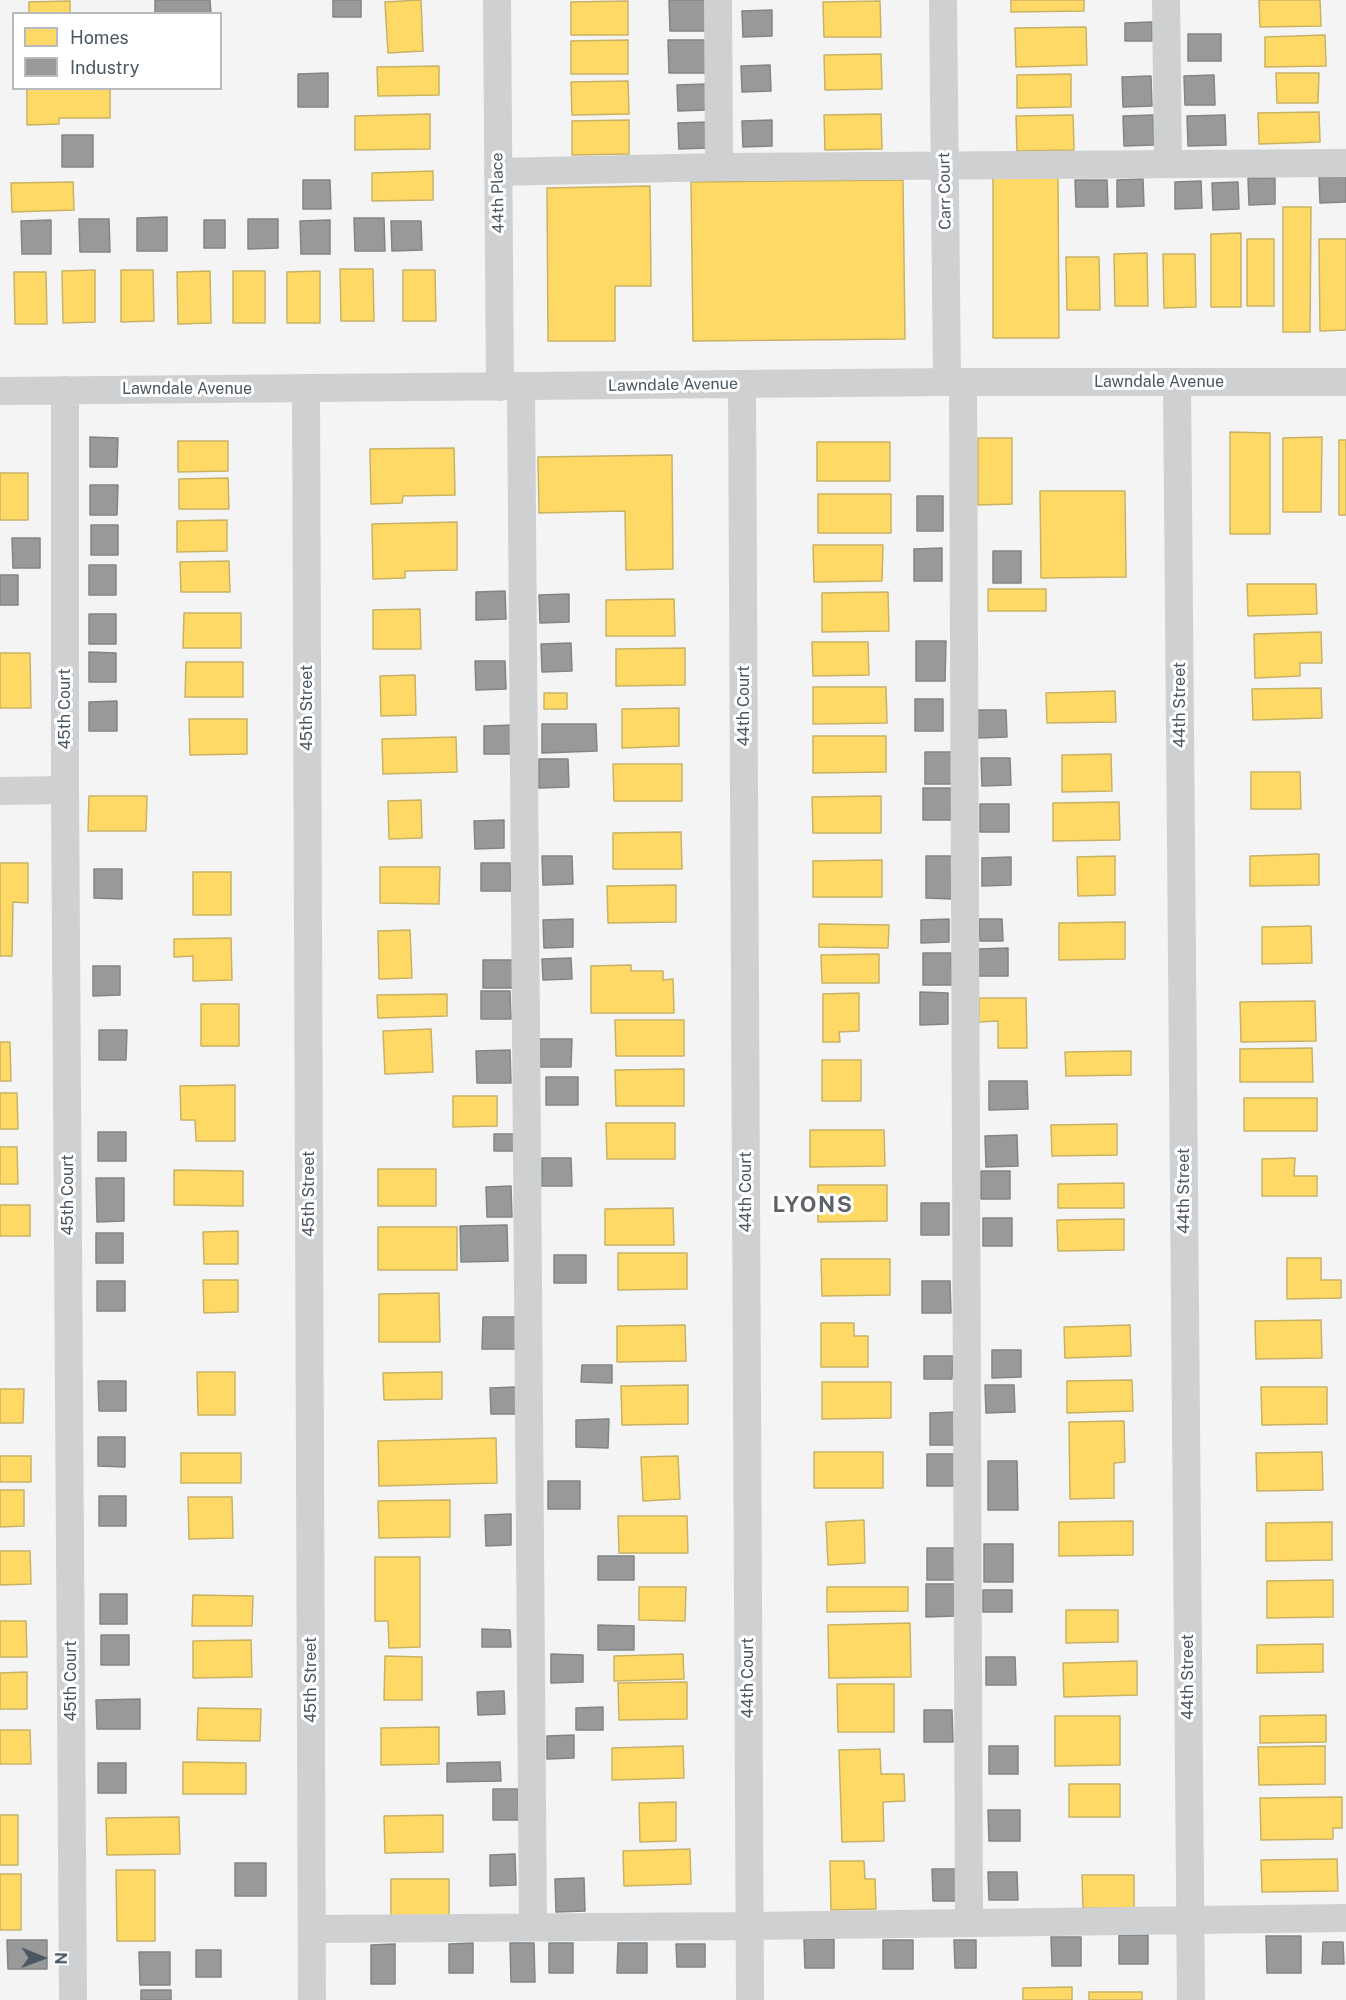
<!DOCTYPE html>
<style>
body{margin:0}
#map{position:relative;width:1346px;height:2000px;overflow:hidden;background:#f4f4f4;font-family:"Public Sans",sans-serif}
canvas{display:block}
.legend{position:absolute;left:12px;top:12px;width:210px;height:78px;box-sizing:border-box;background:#fff;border:2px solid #b7bbc0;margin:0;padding:8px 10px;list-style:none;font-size:18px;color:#4a5661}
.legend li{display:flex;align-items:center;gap:12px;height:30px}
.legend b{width:30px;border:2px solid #b7bbc0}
.north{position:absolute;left:12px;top:1928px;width:60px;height:60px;-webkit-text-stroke:4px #fff;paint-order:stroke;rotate:91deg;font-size:16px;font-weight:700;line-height:24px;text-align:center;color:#4a5661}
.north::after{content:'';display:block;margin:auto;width:21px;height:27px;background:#4a5661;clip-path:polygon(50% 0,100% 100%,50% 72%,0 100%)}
</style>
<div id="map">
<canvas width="1346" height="2000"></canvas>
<ul class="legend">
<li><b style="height:16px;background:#ffd966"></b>Homes</li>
<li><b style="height:16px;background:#999"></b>Industry</li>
</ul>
<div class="north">N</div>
</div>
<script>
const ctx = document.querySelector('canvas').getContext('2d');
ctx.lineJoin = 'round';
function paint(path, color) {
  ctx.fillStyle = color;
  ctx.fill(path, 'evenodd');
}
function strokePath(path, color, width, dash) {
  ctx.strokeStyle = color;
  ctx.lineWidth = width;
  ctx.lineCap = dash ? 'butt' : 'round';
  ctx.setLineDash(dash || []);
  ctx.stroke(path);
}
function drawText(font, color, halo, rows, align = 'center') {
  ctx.font = font + ' "Public Sans",sans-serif';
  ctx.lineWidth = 6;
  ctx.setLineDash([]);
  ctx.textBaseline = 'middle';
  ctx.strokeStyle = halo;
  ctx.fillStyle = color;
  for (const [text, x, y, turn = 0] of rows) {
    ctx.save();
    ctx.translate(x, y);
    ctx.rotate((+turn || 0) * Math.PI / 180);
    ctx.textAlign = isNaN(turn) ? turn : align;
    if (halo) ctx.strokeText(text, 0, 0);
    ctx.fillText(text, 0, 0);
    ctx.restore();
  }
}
const homes = new Path2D(`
 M421,0l2,51 -35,2 -3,-51z
 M1011,0h73v11l-73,1z
 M1259,0h61l1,26 -61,1z
 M70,1v13h-41v-12z
 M628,1v34h-57v-33z
 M880,1l1,36h-57l-1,-35z
 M1086,27l1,38 -71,2 -1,-39z
 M1325,35l1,31 -61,1v-30z
 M628,40v34h-57v-33z
 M881,54l1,35 -57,1 -1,-35z
 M439,66v29l-61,1 -1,-29z
 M1276,73h43l-1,30h-41z
 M1071,74v33l-54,1v-33z
 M628,81l1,33 -57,1 -1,-33z
 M27,88h83v30h-51v6l-32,1z
 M1319,112l1,30 -61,2 -1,-31z
 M430,114v35l-75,1v-34z
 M881,114l1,35 -57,1 -1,-35z
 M1073,115l1,35 -57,1 -1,-35z
 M629,120v34l-57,1v-34z
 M433,171v29l-61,1v-28z
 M993,177h65l1,161h-66z
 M903,180l2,159 -212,2 -2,-159z
 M73,182l1,28 -62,2 -1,-29z
 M650,186l1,100h-36v55h-67l-1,-153z
 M1283,207h28l-1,125h-27z
 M1241,233v74h-30v-73z
 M1247,239h27v67h-27z
 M1319,239h27v91l-26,1z
 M1147,253l1,53h-33l-1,-52z
 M1163,254h32l1,53 -32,1z
 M1066,257h33l1,53h-33z
 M340,269h33l1,52h-33z
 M95,270v52l-32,1 -1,-52z
 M121,270h32l1,51 -33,1z
 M403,270h32l1,51h-33z
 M210,271l1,52 -33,1 -1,-52z
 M233,271h32v52h-32z
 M320,271v52h-33v-51z
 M14,272h32l1,52h-32z
 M1230,432l40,1v101h-40z
 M1322,437l-1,75h-38v-74z
 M978,438h34v66l-34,1z
 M1339,440h7v75h-7z
 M178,441h50v30l-50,1z
 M817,442h73v39h-73z
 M454,448l1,47 -52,1 -1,7 -31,1 -1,-55z
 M672,455l1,114 -47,1 -1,-59 -86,2 -1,-56z
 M0,473h28v47h-28z
 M228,478l1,31h-50v-30z
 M1040,491h85l1,86 -85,1z
 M818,494h73v39h-73z
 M227,520v31l-50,1v-31z
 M457,522v48l-52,1v7l-32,1 -1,-55z
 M813,545h70l-1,36 -68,1z
 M229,561l1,31h-49l-1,-30z
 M1247,584h69l1,30 -69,2z
 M988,589h58v22h-58z
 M888,592l1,39 -67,1v-39z
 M674,599l1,37h-69v-36z
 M420,609l1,40h-48v-39z
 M184,613h57v35h-58z
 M1321,632l1,31h-22v13l-45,2 -1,-44z
 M812,642h56l1,33 -56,1z
 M685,648v37l-69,1v-37z
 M0,653h30l1,55h-31z
 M186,662h57v35h-58z
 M415,675l1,40 -35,1 -1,-40z
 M813,687h73l1,36 -74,1z
 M1321,688l1,30 -69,2 -1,-31z
 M1115,691l1,31 -69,1 -1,-30z
 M544,693h23v16h-23z
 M679,708v38l-57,2v-39z
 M189,719h58v35l-57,1z
 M813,736h73v36l-73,1z
 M456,737l1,35 -74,2 -1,-35z
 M1111,754l1,37 -50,1v-37z
 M613,764h69v37h-68z
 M1251,772h49l1,37h-50z
 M89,796h58l-1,35h-58z
 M881,796v37h-68l-1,-36z
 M421,800l1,38 -33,1 -1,-38z
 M1119,802l1,38 -67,1v-38z
 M681,832l1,37h-69v-36z
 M1319,854v31l-69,1v-30z
 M1115,856v39l-37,1 -1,-39z
 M882,860v37h-69v-36z
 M0,863h28v40l-15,-1 -1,54h-12z
 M380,867h60l-1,37 -59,-1z
 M193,872h38v43h-38z
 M676,885v37l-68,1 -1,-37z
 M1125,922v37l-66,1v-37z
 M819,924l70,1 -1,23 -69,-1z
 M1311,926l1,37 -50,1v-37z
 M410,930l2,48 -33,1 -1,-48z
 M231,938l1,42 -39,1v-25l-19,1v-18z
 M879,954v29h-57l-1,-28z
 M631,965v6h32v9l10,-1 1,34h-83v-47z
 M859,993v38l-20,1 1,10h-17v-48z
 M447,994v22l-69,2 -1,-23z
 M979,998h47l1,50h-29v-27l-19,1z
 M1315,1001l1,40 -75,1 -1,-40z
 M201,1004h38v42h-38z
 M615,1020h69v36h-68z
 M431,1029l2,43 -48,2 -2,-43z
 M0,1042h10l1,39h-11z
 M1312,1048l1,34h-73v-33z
 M1131,1051v24l-65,1 -1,-24z
 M822,1060h39v41h-39z
 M684,1069v37h-68l-1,-36z
 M235,1085v56h-39l-1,-21h-14l-1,-34z
 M0,1093h17l1,36h-18z
 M453,1096h44v30l-44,1z
 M1244,1098h73v33h-73z
 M606,1123h69v36h-68z
 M1117,1124v31l-65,1 -1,-31z
 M810,1130h74l1,36 -75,1z
 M0,1147h17l1,37h-18z
 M1295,1158l-1,18h23v20h-55v-37z
 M378,1169h58v37h-58z
 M174,1170l69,1v35l-69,-1z
 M1124,1183v25h-66v-24z
 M818,1185h69v36l-69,1z
 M0,1205h30v31h-30z
 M673,1208l1,37h-69v-36z
 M1124,1219v31l-66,1 -1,-31z
 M378,1227h79v43h-79z
 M238,1231v33h-34l-1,-32z
 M618,1253h69v36l-69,1z
 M1287,1258h34v22h20v18l-54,1z
 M821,1259h69v36l-68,1z
 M203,1280h35v32l-34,1z
 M439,1293l1,49h-61v-48z
 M1321,1320l1,38 -66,1 -1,-38z
 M821,1323h33v13h14v31h-47z
 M685,1325l1,36 -69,1v-36z
 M1130,1325l1,31 -66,2 -1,-31z
 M197,1372h38v43h-37z
 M442,1372v27l-58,1 -1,-27z
 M1132,1380l1,31 -66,2v-32z
 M822,1382h69v36l-69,1z
 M688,1385v39l-66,1 -1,-39z
 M1261,1387h66v37l-65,1z
 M0,1389h24l-1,34h-23z
 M1124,1421l1,41 -11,1v35l-44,1 -1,-77z
 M496,1438l1,45 -118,3 -1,-45z
 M814,1452h69v36h-69z
 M1322,1452l1,38 -66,1 -1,-38z
 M181,1453h60v30h-60z
 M0,1456h31v26h-31z
 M678,1456l2,43 -37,2 -2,-44z
 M0,1490h24v36l-24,1z
 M188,1497h44l1,41 -44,1z
 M450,1500v37l-71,1 -1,-37z
 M618,1516h69l1,37h-69z
 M864,1520l1,43 -37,2 -2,-43z
 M1133,1521v34l-74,1v-34z
 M1332,1522v38l-66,1v-38z
 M0,1551h30l1,33 -31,1z
 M375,1557h45v90l-31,1 -1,-27h-13z
 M1333,1580v37l-66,1v-37z
 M639,1587h47l-1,34 -46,-1z
 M827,1587h81v24l-81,1z
 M193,1595l60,1 -1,30h-60z
 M1066,1610h52v32l-52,1z
 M0,1621h26l1,36h-27z
 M910,1623l1,54 -82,1 -1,-53z
 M251,1640l1,37 -59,1v-37z
 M1323,1644v28l-66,1v-28z
 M683,1654l1,25 -70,2v-25z
 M385,1656l37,1v43h-38z
 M1137,1661v34l-73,2 -1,-34z
 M27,1672v37h-27v-36z
 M687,1682v37l-68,1 -1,-37z
 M837,1684h57v48h-56z
 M198,1708l63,1 -1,32 -63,-1z
 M1326,1715v27l-66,1v-27z
 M1055,1716h65v49l-65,1z
 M439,1727v37l-58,1v-37z
 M0,1730h30l1,34h-31z
 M683,1746l1,32 -72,2v-32z
 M1325,1746v38l-66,1 -1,-38z
 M880,1749l1,25h23l1,27 -22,1 1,39 -42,1 -3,-92z
 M183,1762l63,1v31h-63z
 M1069,1784h51v33h-51z
 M1342,1797v31h-9v11l-72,1 -1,-42z
 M676,1802v39l-36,1 -1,-39z
 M0,1815h18v50h-18z
 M443,1815v37l-58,1 -1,-37z
 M179,1817l1,37 -73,1 -1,-37z
 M690,1849l1,35 -67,2 -1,-35z
 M1337,1859l1,32 -76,1 -1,-32z
 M830,1861h34l1,18h10l1,30 -45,1z
 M116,1870h39v71h-38z
 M0,1874h21v56h-21z
 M1082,1875h52v33h-51z
 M391,1879h58v37h-58z
 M1072,1987v13h-49v-12z
 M1089,1992h53v8h-53z`);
const industry = new Path2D(`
 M155,0h55l1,14h-56z
 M333,0h28v17h-28z
 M669,0h39v31h-38z
 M772,10v26l-29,1 -1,-26z
 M1152,22v19h-27v-18z
 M1188,34h33v27h-33z
 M668,40h41v33h-40z
 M770,65l1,26 -29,1 -1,-26z
 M328,73v34h-30v-33z
 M1214,75l1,30h-30l-1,-29z
 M1151,76l1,30 -29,1 -1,-30z
 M707,84v26l-29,1 -1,-26z
 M1153,115l1,30 -30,1 -1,-30z
 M1225,115l1,30 -38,1 -1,-30z
 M772,120v26l-29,1 -1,-26z
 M708,122v26l-29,1 -1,-26z
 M62,135h31v32h-31z
 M1346,175v27l-26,1 -1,-27z
 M1248,178h27v26l-26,1z
 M1143,179l1,27 -27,1v-27z
 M303,180h27l1,29h-28z
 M1075,180h32l1,27h-32z
 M1201,181l1,27 -27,1v-27z
 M1238,182l1,27 -26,1 -1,-27z
 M167,217v34h-30v-33z
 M354,218h30l1,33h-30z
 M79,219h30l1,33h-30z
 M248,219h30v29l-30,1z
 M51,220v34h-29l-1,-33z
 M204,220h21v28h-21z
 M330,220v34h-29l-1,-33z
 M391,221h30l1,29 -30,1z
 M90,437l28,1 -1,29h-27z
 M90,485h28l-1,30h-27z
 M917,496h26v35h-26z
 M91,525h27v30h-27z
 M12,538h28v30h-27z
 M942,548v33h-28v-32z
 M993,551h28v32h-28z
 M89,565h27v30h-27z
 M0,575h18v30h-18z
 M505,591l1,28 -30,1v-28z
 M569,594v28l-29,1 -1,-28z
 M89,614h27v30h-27z
 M916,641h30l-1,40h-29z
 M571,643l1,28 -30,1 -1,-28z
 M89,652l27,1v29h-27z
 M475,661h30l1,28 -30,1z
 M915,699h28v32h-28z
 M117,701v30h-28v-29z
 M977,710h29l1,27 -29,1z
 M542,724h54l1,27 -55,2z
 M513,725l1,29h-30v-28z
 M925,752h28v32h-28z
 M981,758h29l1,27 -29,1z
 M539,759h29l1,28 -30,1z
 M923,788h28v32h-28z
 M980,804h29v28h-29z
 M504,820v28l-29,1 -1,-28z
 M542,856h30l1,28 -30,1z
 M926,856h28l-1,43 -27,-1z
 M1011,857v28l-29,1v-28z
 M481,863h29l1,28h-30z
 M94,869h28v30l-28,-1z
 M573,919v28l-29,1 -1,-28z
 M949,919v23l-28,1v-23z
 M979,919h23l1,22h-23z
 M1008,948v28h-29v-27z
 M923,953h28l1,32h-29z
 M571,958l1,21 -29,1 -1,-21z
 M483,960h30v28h-30z
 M93,966h27v29l-27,1z
 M481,991h29l1,28h-30z
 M920,992l28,1v31l-28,1z
 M99,1030h28l-1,30h-27z
 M540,1039h32l-1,28h-31z
 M510,1050l1,33h-34l-1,-32z
 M546,1077h32v28h-32z
 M989,1081h38l1,28 -39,1z
 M98,1132h28v29h-28z
 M494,1134h21v17h-21z
 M1017,1135l1,31 -32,1 -1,-31z
 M542,1158h29l1,28h-30z
 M981,1171h29v28h-29z
 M96,1178h28v43l-27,1z
 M511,1186l1,31h-25l-1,-30z
 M921,1203h28v32h-28z
 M983,1218h29v28h-29z
 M507,1225l1,36 -47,1 -1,-36z
 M96,1233h27v30h-27z
 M554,1255h32v28h-32z
 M97,1281h28v30h-28z
 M922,1281h28l1,32h-29z
 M483,1317h32l1,32h-34z
 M992,1350h29v27l-29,1z
 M924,1356h29l-1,23h-28z
 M582,1365h30v18l-31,-1z
 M98,1381h28v30h-27z
 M985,1385h29l1,27 -29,1z
 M516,1387l1,27h-26l-1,-26z
 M958,1412v33h-28v-32z
 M609,1419l-1,29 -32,-1v-27z
 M98,1437h27v30l-27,-1z
 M927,1454h28v32h-28z
 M988,1461h29l1,49h-30z
 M548,1481h32v28h-32z
 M99,1496h27v30h-27z
 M511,1514v31l-25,1 -1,-31z
 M984,1544h29v38h-29z
 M927,1548h28l1,32h-29z
 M598,1556h36v24h-36z
 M926,1584h28v32l-28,1z
 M983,1590h29v22h-29z
 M100,1594h27v30h-27z
 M598,1625l36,1v24h-36z
 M482,1629l28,1 1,17h-29z
 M101,1635h28v30h-28z
 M551,1654l32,1v27l-32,1z
 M986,1657h29l1,28h-30z
 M504,1691l1,23 -27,1 -1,-23z
 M140,1699v30h-43l-1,-29z
 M603,1707v23h-27v-22z
 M924,1710h28l1,32h-29z
 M574,1735v23l-27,1v-23z
 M989,1746h29v28h-29z
 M500,1762l1,19 -54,1v-19z
 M98,1763h28v30h-28z
 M493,1789h25l1,31h-26z
 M988,1810h32v31h-31z
 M515,1854l1,31 -26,1v-31z
 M235,1863h31v33h-31z
 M932,1869h28l1,32h-28z
 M988,1872h29l1,28h-29z
 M584,1878l1,33 -29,1 -1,-33z
 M1119,1935h29v29h-29z
 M1266,1936h35v37h-34z
 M1051,1937h30v29h-29z
 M804,1939h30v29h-29z
 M7,1940h40v29h-39z
 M883,1940h30v29h-30z
 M954,1940h22v28h-21z
 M1323,1942h20l1,22h-22z
 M473,1943v30h-24v-29z
 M510,1943h24l1,39h-24z
 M549,1943h24v30h-24z
 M618,1943h29v30h-30z
 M395,1944v40h-24v-39z
 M676,1944h29v23h-28z
 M196,1950h25v27h-25z
 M139,1952h31v33h-30z
 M141,1990h30v10h-30z`);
const minor = new Path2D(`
 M497,0l3,387
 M718,0l1,167
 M943,0l4,382
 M1166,0l2,164
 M498,172l221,-5 627,-4
 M963,382l6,1541
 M1177,382l14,1618
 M742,385l8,1615
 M521,387l12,1540
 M306,388l6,1612
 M65,390v400l8,1210
 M0,391l947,-9h399
 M0,791l65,-1
 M312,1929l437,-3 597,-8`);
const streetNames = [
 ["Carr Court",945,191,-91],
 ["44th Place",498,193,-91],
 ["Lawndale Avenue",1159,382],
 ["Lawndale Avenue",673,385,-1],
 ["Lawndale Avenue",187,389],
 ["44th Street",1180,705,-90],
 ["44th Court",744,706,-90],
 ["45th Street",307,708,-90],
 ["45th Court",65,709,-90],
 ["44th Street",1184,1191,-90],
 ["44th Court",746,1192,-90],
 ["45th Street",309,1194,-90],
 ["45th Court",68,1195,-90],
 ["44th Street",1188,1677,-90],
 ["44th Court",748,1678,-90],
 ["45th Street",311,1680,-90],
 ["45th Court",71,1681,-90]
];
const districtNames = [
 ["LYONS",813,1205]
];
paint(homes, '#ffd966');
strokePath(homes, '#c9b264', 1.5);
paint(industry, '#999');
strokePath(industry, '#818588', 1.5);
strokePath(minor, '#ced0d2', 28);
drawText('16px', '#4a5661', '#fff', streetNames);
ctx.letterSpacing = '1.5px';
drawText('bold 22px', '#5f6368', '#fff', districtNames);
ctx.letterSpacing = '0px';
</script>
